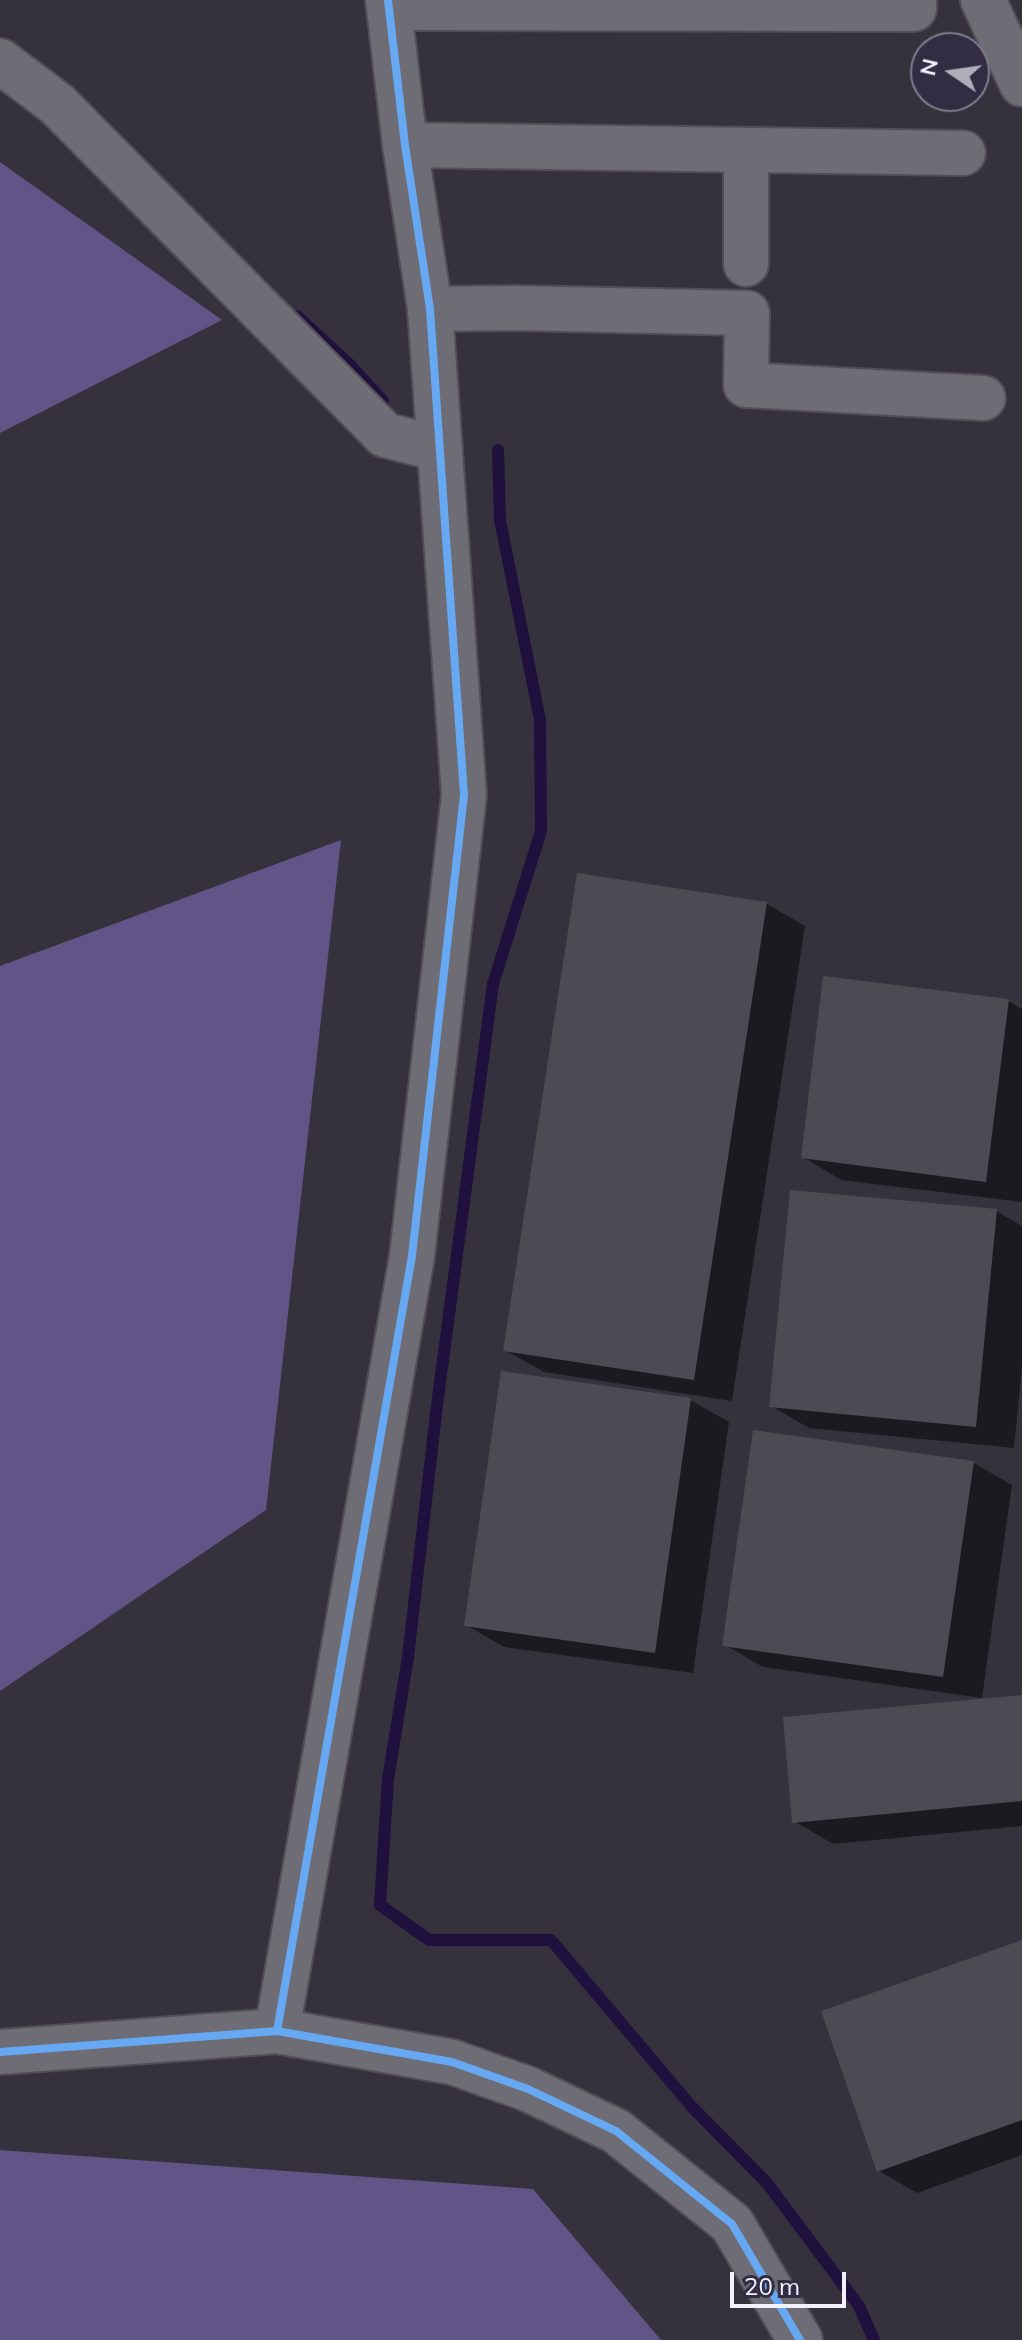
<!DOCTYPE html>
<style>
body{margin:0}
#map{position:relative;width:1022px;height:2340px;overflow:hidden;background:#35323d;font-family:Mulish,sans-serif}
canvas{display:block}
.north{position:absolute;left:910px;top:32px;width:80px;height:80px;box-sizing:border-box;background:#322d42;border:2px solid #7f7b8e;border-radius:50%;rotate:283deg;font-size:22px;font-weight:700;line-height:32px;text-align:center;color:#f3f1ff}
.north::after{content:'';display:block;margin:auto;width:28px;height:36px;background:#b0aebb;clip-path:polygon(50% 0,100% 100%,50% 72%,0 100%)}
.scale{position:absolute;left:730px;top:2272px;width:116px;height:36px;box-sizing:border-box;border:4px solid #f3f1ff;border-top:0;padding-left:10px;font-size:24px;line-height:28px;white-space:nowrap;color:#f3f1ff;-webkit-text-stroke:6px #322d42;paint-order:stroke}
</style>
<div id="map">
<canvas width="1022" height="2340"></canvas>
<div class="north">N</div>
<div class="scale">20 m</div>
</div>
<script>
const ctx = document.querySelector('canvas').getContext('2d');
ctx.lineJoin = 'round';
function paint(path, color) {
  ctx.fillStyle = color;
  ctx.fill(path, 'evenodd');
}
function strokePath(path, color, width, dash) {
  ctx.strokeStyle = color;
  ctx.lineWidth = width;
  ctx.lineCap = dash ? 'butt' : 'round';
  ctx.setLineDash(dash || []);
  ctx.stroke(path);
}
const forest = new Path2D(`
 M0,162l222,158 -222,113z
 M341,840l-75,670 -266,181v-725z
 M0,2150l533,39 128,151h-661z`);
const shadow = new Path2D(`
 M578,875l189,29 38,22 -73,475 -188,-29 -39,-22z
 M1008,1001l14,8v193l-181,-22 -38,-23z
 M996,1211l26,15v140l-8,82 -205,-20 -38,-22z
 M690,1400l39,22 -36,251 -189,-26 -38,-22z
 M974,1463l38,22 -30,213 -219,-31 -38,-22z
 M1022,1698v128l-189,18 -39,-23z
 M1022,1942v213l-105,38 -38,-22z`);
const stream = new Path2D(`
 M297,316l54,50 32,35
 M498,450l2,70 40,200 1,111 -48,153 -56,421 -29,252 -20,122 -8,126 49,35h122l141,167 75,76 92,123 15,34`);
const building = new Path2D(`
 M577,873l190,29 -73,478 -191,-29z
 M823,976l186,23 -23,183 -185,-24z
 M790,1190l207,19 -21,218 -207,-20z
 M501,1371l190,27 -36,255 -191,-27z
 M753,1430l221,31 -31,216 -221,-31z
 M1022,1695v106l-230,22 -9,-106z
 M1022,1940v180l-145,52 -56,-161z`);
const minor = new Path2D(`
 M983,0l39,84
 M389,8l525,1v-9
 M0,61l57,43 328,331 55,14
 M405,145l558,8
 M746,264v-114
 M430,309l86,-1 231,5 -1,72 237,13`);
const tertiary = new Path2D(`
 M277,2031l135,-775 52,-461 -34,-486 -25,-164 -17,-145
 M0,2052l277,-21 175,31 76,27 88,42 116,93 68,116`);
const cycleway = new Path2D(`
 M277,2031l135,-775 52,-461 -34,-486 -25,-164 -17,-145
 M0,2052l277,-21 175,31 76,27 88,42 116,93 68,116`);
paint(forest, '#605586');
paint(shadow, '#0007');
strokePath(stream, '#1f103d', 12);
paint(building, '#4d4a54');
strokePath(minor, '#514e58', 48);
strokePath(tertiary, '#514e58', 48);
strokePath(minor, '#6e6c74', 44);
strokePath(tertiary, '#6e6c74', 44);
strokePath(cycleway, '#66a8f1', 8);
</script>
